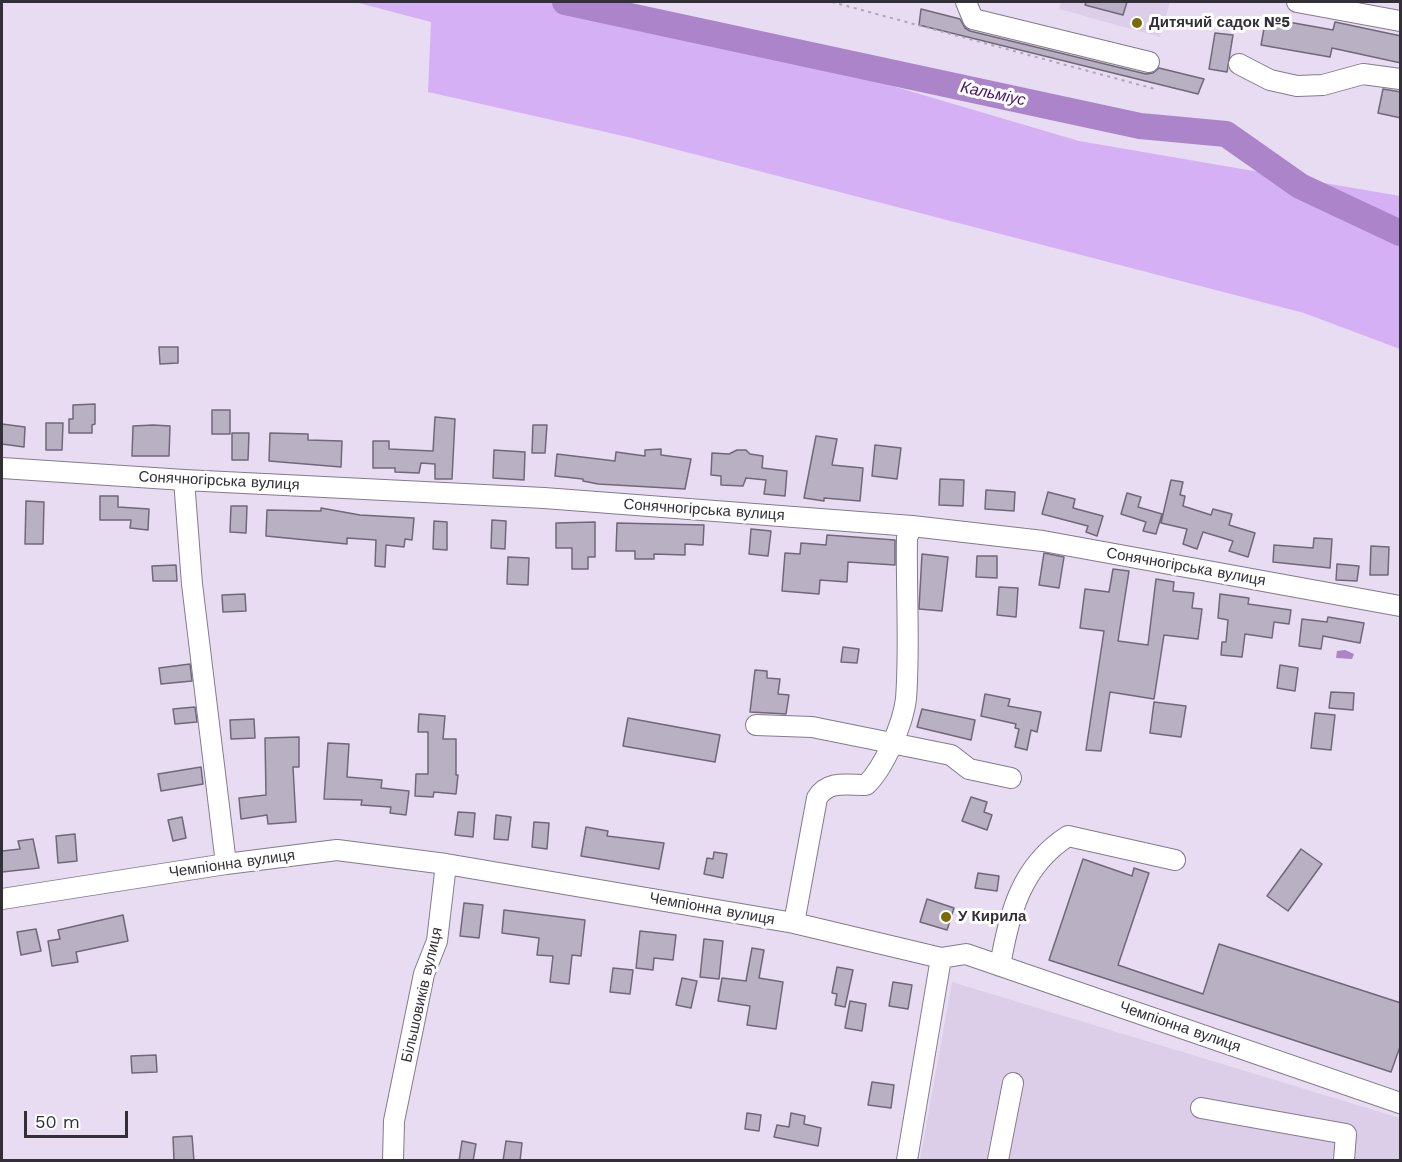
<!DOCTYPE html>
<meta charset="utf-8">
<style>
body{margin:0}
#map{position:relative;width:1402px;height:1162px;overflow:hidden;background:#e7dcf1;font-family:"Work Sans",sans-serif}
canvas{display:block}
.frame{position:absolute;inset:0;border:3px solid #332f37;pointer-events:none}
.scale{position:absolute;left:24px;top:1111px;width:104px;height:27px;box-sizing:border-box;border:3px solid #332f37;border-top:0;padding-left:8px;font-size:18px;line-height:21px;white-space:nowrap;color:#332f37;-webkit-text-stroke:4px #fff;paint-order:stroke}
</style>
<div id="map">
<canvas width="1402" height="1162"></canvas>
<div class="frame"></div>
<div class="scale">50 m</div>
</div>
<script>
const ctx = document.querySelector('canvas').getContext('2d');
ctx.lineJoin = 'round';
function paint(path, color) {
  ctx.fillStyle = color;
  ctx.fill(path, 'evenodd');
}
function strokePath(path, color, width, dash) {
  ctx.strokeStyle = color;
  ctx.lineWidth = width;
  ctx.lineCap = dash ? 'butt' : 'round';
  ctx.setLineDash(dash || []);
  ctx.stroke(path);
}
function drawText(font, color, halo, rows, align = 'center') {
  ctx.font = font + ' "Work Sans",sans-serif';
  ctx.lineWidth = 6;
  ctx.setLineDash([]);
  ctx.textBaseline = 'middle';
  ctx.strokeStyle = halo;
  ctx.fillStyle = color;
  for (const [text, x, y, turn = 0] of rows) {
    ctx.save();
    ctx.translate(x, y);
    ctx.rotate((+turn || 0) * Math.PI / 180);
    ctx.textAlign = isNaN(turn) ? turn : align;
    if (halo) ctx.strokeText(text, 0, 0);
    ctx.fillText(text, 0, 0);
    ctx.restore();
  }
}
const built = new Path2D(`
 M1061,2h109l-10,35 -101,-28z
 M952,982l448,136v42h-480z`);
const green = new Path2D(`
 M355,2h253l471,139 321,55v153l-96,-36 -672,-175 -204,-46 3,-70z`);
const water = new Path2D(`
 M1345,650l9,4 -2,5 -16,-1 1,-7z`);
const river = new Path2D(`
 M565,2l575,124 86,8 74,52 100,47`);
const building = new Path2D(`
 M1086,2h41l-4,13 -38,-10z
 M921,9l39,10 5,9 5,3 176,43 7,-1 6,-5 45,11 -6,15 -279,-69z
 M1266,18l67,12 2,-8 66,14v27l-69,-15 -2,9 -69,-12z
 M1215,33l18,2 -6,37 -18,-3z
 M1383,89l18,3v26l-23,-5z
 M159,347h19v16l-18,1z
 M95,404v20l-3,1v8h-23v-14h4v-14z
 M212,410h18v24h-18z
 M435,417l20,2 -3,60h-17v-15l-14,-1 -2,10 -24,-1v-4h-22v-27h16v8l44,2z
 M46,423h17l-1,27h-16z
 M2,424l23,3 -1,20 -22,-3z
 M153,425l17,1 -1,30h-37l1,-30z
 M533,425h14l-2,28h-13z
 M232,433h17l-1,27h-16z
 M270,433l38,1v6l34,1 -1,26 -72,-6z
 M816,436l21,3 -5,26 31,3 -3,33 -36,-3v3l-20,-3z
 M875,445l26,3 -4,31 -25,-3z
 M661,449v6l30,4 -6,30 -87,-5 -15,-3v-2l-28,-3 2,-22 58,7 1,-9 29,4v-6z
 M494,450l31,2 -1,28 -31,-2z
 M737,450h9l4,4 13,2 -1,12 25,3 -2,25 -21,-2 2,-14 -20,-2 -3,8 -22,-1v-9l-10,-1 1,-22 17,1z
 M940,479l24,1 -1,26 -24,-1z
 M1171,480l12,2 -3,13 5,1 -2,10 28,9 2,-6 19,5 -3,11 26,8 -7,24 -19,-6 4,-10 -30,-9 -6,17 -14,-5 4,-15 -26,-6z
 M986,490l29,2 -1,19 -29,-2z
 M1048,492l27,7 -2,9 30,8 -6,20 -11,-4 2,-6 -46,-12z
 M1127,493l14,4 -3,10 24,7 -6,20 -13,-3 3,-9 -25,-8z
 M100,496h18v11l31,2 -1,21 -18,-2 1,-8h-31z
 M26,501l18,1 -1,42h-18z
 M231,506h16l-1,27 -16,-1z
 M321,508l39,7 54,3 -2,22 -7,-1 -1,8 -18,-2 -1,22 -10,-1 1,-26 -29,-2v6l-81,-8 1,-26 54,1z
 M492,520l14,1 -1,28 -14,-1z
 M434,521l13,1v28l-14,-1z
 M595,522v35h-7v12h-16v-21h-16v-25z
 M617,523l87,2 -1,20 -18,-1v11l-31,-1v5h-19v-8h-19z
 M751,529l20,2 -3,25 -19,-2z
 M827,535l68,5v25l-47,-3 -1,20 -27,-2 -1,14 -37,-3 3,-38 15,1 1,-11 25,2z
 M1314,538l18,1 -2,29 -57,-6 1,-17 39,3z
 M1371,546l18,1 -1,28h-18z
 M1044,553l20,4 -5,31 -20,-3z
 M922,554l26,3 -6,54 -23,-2z
 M977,556h20v22l-21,-1z
 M508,557l21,1 -1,27 -21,-1z
 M1337,564l22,2 -2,15 -21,-1z
 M176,565l1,16h-24l-1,-15z
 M1113,569l16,2 -11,70 30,4 8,-66 18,3 -1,9 21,2 -2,15 10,1 -4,30 -34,-4 -10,64 -44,-7 -9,59 -15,-1 18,-119 -24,-3 5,-39 24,3z
 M999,587l19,1 -2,29 -19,-2z
 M245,594l1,17 -23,1 -1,-17z
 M1220,594l29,4 -1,6 43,6 -2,14 -15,-2 -2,16 -27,-4 -3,23 -21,-2 1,-13h4l2,-22 -10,-2z
 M1328,617l36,6 -4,20 -37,-7 -2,13 -22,-3 3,-27 25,3z
 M843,647l16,2 -2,14 -16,-1z
 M190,664l2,17 -31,3 -2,-16z
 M1280,665l18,3 -3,23 -18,-3z
 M755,670l12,1v7l13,1 -2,15 11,1 -3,19 -36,-2z
 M1331,692l23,1 -1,17 -24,-2z
 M985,694l25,5 -2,7 33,6 -4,20 -6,-2 -4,20 -12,-3 4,-18 -4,-1 1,-4 -35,-8z
 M1154,702l32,4 -5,31 -31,-4z
 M195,707l2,15 -22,2 -2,-15z
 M922,709l53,11 -4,20 -54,-13z
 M1315,713l20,2 -4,35 -20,-2z
 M419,714l26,2 -2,23h13v36h2l-2,19 -22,-2 -1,5 -18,-1 1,-22h12v-42h-10z
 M628,718l92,17 -5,27 -92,-16z
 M254,719l1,19 -24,1 -1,-19z
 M299,737v30h-6l3,55 -28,2 -1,-9 -26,4 -2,-21 27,-3 -1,-57z
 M328,743l21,1 -2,33 35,3 -1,8 28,3 -3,24 -16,-2 1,-6 -30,-2 1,-5 -38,-1z
 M201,767l2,17 -42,7 -3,-17z
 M971,797l16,5 -3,10 8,3 -5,15 -25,-9z
 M458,812l17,1 -2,24 -18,-2z
 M496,815l15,2 -3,23 -14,-1z
 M182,817l4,21 -13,3 -5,-21z
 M534,822l15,1 -2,26 -15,-2z
 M586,827l22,4 -1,5 57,7 -5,26 -78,-13z
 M75,834l2,27 -19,2 -2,-27z
 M33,839l6,29 -37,4v-21l18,-2 -2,-8z
 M1301,849l21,15 -34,47 -21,-15z
 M714,852l13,2 -4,24 -19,-4 3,-16 6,1z
 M1083,859l49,17 2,-8 15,5 -31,92 85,29 16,-50 182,59v41l-10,28 -342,-112z
 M978,873l21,3 -2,15 -22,-3z
 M927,899l27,9 -7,22 -27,-8z
 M464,903l19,2 -4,33 -19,-2z
 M504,910l81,10 -4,36 -9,-1 -3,29 -19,-2 3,-26 -16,-1 2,-17 -37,-5z
 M123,915l5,26 -52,11 2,10 -26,4 -4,-25 12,-2 -2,-9z
 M36,929l5,22 -20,4 -4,-23z
 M640,931l36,4 -3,25 -19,-2 -1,12 -17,-2z
 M704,939l19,2 -4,38 -19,-2z
 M752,948l12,2 -5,28 24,4 -7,47 -29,-4 3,-19 -32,-5 4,-23 24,3z
 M837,967l16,3 -8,37 -10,-2 2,-11 -5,-1z
 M613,968l20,2 -3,24 -20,-2z
 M682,978l15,3 -6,27 -15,-3z
 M893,982l19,3 -4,24 -19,-3z
 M850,1001l16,3 -4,27 -17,-3z
 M156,1055l1,17 -25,1 -1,-17z
 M872,1082l22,3 -3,23 -23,-3z
 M747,1113l14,2 -2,16 -14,-2z
 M791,1113l14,3 -1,8 17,4 -3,18 -44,-9 3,-12 12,2z
 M192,1136l2,25h-20l-1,-24z
 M462,1141l14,3 -3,17h-14z
 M506,1141l16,2 -2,18h-17z`);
const path = new Path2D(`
 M832,2l323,87`);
const minor = new Path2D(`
 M966,2l7,17 176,43
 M1297,2l103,19
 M1239,64l31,16 27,6 26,-1 40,-11 37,5
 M2,468l182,12 360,18 368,28 131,15 357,65
 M184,480l8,104 34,280
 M756,725l56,2 139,28 18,14 42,9
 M2,899l224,-35 111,-14 109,14 348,59 147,35 25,-4 434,149
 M794,923l23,-125c11,-18 30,-13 49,-13 18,-17 37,-61 40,-86 4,-53 0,-108 1,-161l5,-12
 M1000,966c9,-52 21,-100 68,-130l107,24
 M1201,1108l145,26 -2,26
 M393,1160l1,-39 30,-147 13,-33 9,-77
 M907,1160l34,-202
 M998,1160l15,-77`);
const markers = [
 [1137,23,6,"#7b6b04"],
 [946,917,6,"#7b6b04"]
];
const poiNames = [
 ["Дитячий садок №5",1149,23],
 ["У Кирила",958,917]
];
const streetNames = [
 ["Сонячногірська вулиця",219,481,3],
 ["Сонячногірська вулиця",704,510,4],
 ["Сонячногірська вулиця",1186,567,10],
 ["Чемпіонна вулиця",232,864,-8],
 ["Чемпіонна вулиця",712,909,10],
 ["Більшовиків вулиця",422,995,-77],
 ["Чемпіонна вулиця",1180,1027,19]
];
const waterNames = [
 ["Кальміус",993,94,12]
];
paint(built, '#dccde9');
paint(green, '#d6b0f5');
paint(water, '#ab84ca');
strokePath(river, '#ab84ca', 26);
paint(building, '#bab0c4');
strokePath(building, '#71677a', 1.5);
strokePath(minor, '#847a8d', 22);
strokePath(path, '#afa6b7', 2, [3, 4.5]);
strokePath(minor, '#fff', 20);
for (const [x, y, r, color] of markers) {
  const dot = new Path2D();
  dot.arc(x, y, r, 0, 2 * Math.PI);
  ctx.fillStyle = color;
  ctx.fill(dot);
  strokePath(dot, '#fff', 2);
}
drawText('bold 15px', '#332f37', '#fff', poiNames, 'left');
drawText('15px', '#332f37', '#fff', streetNames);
drawText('italic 16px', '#491468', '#fff', waterNames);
</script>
